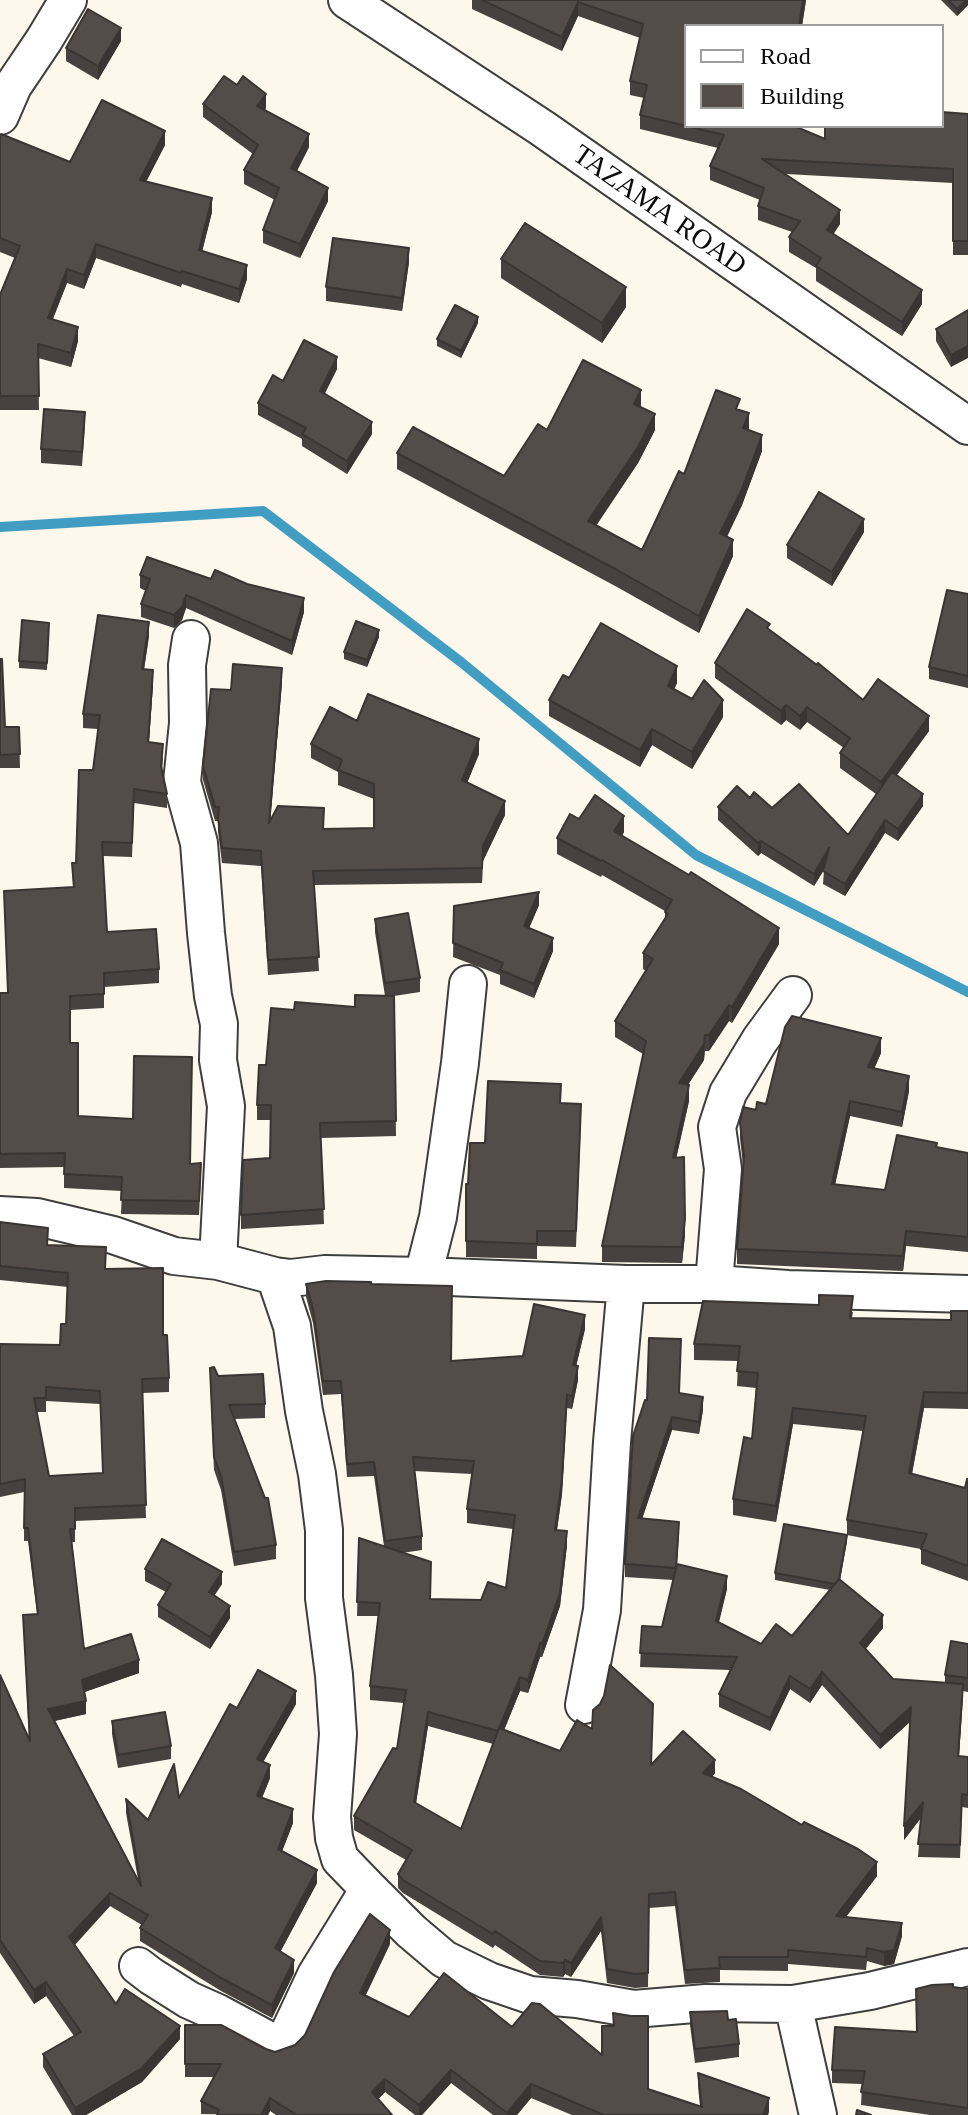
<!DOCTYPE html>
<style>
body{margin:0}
#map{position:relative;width:968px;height:2115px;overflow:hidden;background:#fdf8eb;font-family:Georgia,serif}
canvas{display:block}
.legend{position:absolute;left:684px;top:24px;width:260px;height:104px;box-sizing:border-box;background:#fff;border:2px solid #9d9d9d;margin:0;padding:10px 14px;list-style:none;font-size:24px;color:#0b0b0b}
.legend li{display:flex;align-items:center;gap:16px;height:40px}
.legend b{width:40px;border:2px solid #9d9d9d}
</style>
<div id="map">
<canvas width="968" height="2115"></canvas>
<ul class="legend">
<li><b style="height:10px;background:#fff"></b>Road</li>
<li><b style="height:22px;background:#534c49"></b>Building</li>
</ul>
</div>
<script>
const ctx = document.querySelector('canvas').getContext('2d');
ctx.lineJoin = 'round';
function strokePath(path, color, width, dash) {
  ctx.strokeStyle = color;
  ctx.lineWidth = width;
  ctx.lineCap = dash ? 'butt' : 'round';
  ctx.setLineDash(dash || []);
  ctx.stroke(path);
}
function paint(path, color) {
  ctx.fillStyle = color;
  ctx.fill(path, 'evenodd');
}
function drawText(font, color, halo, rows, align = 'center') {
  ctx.font = font + ' Georgia,serif';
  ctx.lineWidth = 8;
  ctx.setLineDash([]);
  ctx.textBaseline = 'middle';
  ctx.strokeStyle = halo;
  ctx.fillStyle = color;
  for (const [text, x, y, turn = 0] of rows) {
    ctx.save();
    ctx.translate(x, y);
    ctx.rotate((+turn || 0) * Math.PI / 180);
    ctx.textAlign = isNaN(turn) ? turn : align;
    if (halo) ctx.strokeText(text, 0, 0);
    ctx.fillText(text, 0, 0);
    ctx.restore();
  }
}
const stream = new Path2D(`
 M0,527l263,-16 198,151 235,193 272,137`);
const minor = new Path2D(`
 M347,0l195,128 426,298
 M0,116l13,-30 31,-46 24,-40
 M191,639l-4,26 1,58 -6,59 17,61 7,90 7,63 6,28 -1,36 8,46 -8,155
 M0,1215l37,2 76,18 61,21 44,5 57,15 16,2 34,-4 98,2 203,8h88l74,5 180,5
 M275,1276l17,50 12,85 13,63 7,56v68l10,77 4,59 -6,83 2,21 6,21 29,30 42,42 33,28 45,22 41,14 47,4 57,10 72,-6 87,1 77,-13 98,-24
 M423,1276l15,-59 22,-154 8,-79
 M714,1284l9,-115 -6,-42 11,-34 32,-53 33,-45
 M584,1705l18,-95 10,-168 14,-158
 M138,1966l13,10 38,24 29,13 58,31 10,-5 30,-64 53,-86
 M793,2004l25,111`);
const wall = new Path2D(`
 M472,0h334l-4,26h-116v100l139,13 143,-25v141h-15v-72l-167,-9 54,50 -7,10 89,70 -20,32 -86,-55v-13l-27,-16v-15l3,-5 -34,-12v-14l2,-6 -50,-20v-14l8,-18 -78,-19v-14l4,-17 -14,-3v-14l10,-43 -62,-22 -16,35 -90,-42z
 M941,0h27v5l-11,11z
 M121,41l-23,39 -32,-19v-13z
 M203,104l63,4 -1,2 44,37 -12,24 31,30 -28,57 -37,-15v-13l12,-30 -31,-16v-14l9,-16 -50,-37z
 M0,136l70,26 95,-17 -19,36 66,31 -10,39 45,28 -8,24 -57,-19 -1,3 -85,-29 -12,31 -17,-6 -15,37 26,21 -7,26 -33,-9 1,52h-39v-115l15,-37 -15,-6z
 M501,259l125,48 -24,36 -101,-65z
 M409,262l-7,49 -76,-10v-14z
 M968,310l-17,57 -15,-26v-12z
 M478,323l-17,35 -24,-12v-7z
 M337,369l-12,24 47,41 -25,40 -45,-28v-7l-44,-24v-12l25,-22z
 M641,406v1l14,23 -17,33 -42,63 46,24 42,-76 56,-64 8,20 14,21 -20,54 -15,32 6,19 -34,77 -82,-46 -220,-118v-16l107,23 43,-46z
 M85,426l-3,40 -41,-3v-14z
 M864,532l-32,54 -45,-28v-13z
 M140,575l164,37 -12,43 -106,-47 -4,12 -8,8 -33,-11v-13l5,-13 -6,-3z
 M968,594v94l-39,-9v-12z
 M49,623l-2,47 -28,-2v-7z
 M770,630l93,70 66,31 -33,45 27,30 -25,35 -13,-8 -40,63 -22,-12 1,-14 -10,16 -53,-33 -3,3 -40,-36v-13l32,-9 22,10 76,27 28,-41 -36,-26v-15l4,-5 -37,-26 -7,8 -14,-10 -5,5 -66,-47v-15z
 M149,636l-5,33 9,15 -4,58 14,16 -1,13 5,23v14l-33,-5 -2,54 -29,-1 4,76 52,37v14l-55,4v21l-34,2v33l8,73 112,48 11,13 -2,38 -78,-1 1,-23 -58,-3v-21l-64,1v-175h7l66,-106 -1,-24h4l17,-93 5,-41 -15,-1v-14z
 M379,637l-12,30 -23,-8v-7z
 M0,659l5,68h14l1,41h-20z
 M569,678l108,5 -3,6 49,28 -31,52 -40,-24 -12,22 -91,-51v-16z
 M282,683l-12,137 54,9 50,-1v-29l-36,-14v-13l-27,-14v-14l46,-23 122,33 -12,29 38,32 -22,46 -1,22 -168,2 5,86 -51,4 -7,-109 -39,-3 -4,-31v-11h-3l-12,-41v-14l28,-76z
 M579,819l45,13 -2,4 157,108 -47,79 -3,-2 -20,30h-4l-1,9 -16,25 1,16 -13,57 9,77 -3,28 -80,-1v-16l41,-192 -28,-17v-16l31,-50 -3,-2v-16l22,-34v-8l-63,-36 -1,2 -44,-23v-16z
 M539,905l-10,23 24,23 -19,47 -34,-14v-9l-47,-18 1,-51z
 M375,919l45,59v14l-26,4 2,140 -75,2 3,86 -83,5v-14l29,-57v-38h-13v-15l9,-40 28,-55 61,-3 30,-11 -10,-64z
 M881,1053l-7,16 35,22 -7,36 -52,-11 -15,68 50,6 52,-43 31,6v99l-62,-6 -3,25 -166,-7v-15l6,-84 -3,-27v-15l16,-13 10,-6z
 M561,1103l20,17 -5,127 -39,-1v13l-71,-2v-73h2l17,-41z
 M0,1222l48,23 57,24 58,66 6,43v14l-27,1 4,125 -71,3v21h-3l12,107 55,24 -55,19 2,22 -31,7 83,158 -12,-66v-14l22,21 31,-22 58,-90 59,-4 -33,58 7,16 -8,20 31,25 -11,28 35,32 -37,69 14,21 -22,45 -51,-27 -81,-50v-13l2,-3 -32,-19 -35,39 41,59 64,35 -38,43 -56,33h-14l-29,-48v-13l31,-18 -28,-40 -12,8 -34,-51v-278l29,65 -6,-125 14,-1 -9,-73h-4v-49l-24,5v-153l60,1 6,-21 2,-37 -68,-7zM46,1401l54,3 3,69 -54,3 -13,-64h10z
 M306,1284h65l80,77 72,-5 62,-27 -9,37 2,14 -6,29 -5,-1 -5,86 -5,36 10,15 -7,61 -18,51h-2l-12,36 -8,-2 -16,39 56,21 155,22 -3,4 165,99 -31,41 56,19 -8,28 -10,2 -17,-5 -1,9 -78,-6v7l-68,-1v12l-35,2 -10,-78 -26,2 -1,79 -13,1 -28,-5 -6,-52 -30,46 -6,-3 -2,3 -23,-2 -45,-30 -2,3 -90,-55 -5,-5v-14l8,-14 -52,-30v-14l43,-67 7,-46 -34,-3v-14l8,-70h-21l2,-78 25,8 -10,-70 -27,1 -6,-83 -18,1 -10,-72 -7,-26zM414,1471l58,3 -5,35v14l46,6 -7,59 -25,12 -51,-1 -28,-46 20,-3v-14zM428,1726l65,18 -32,85 -45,-26z
 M968,1311v98l-44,-1 -12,66 53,14 3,-9v102l-47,-17v-15l-74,-14v6l-7,39 43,48 -18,21 28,30 52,4v-8l23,-31v48l-5,-1 -4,66h9v51l-6,-1 -2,51 -42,-1 3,-39 -17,22 7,-119 -31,28 -58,-64 -12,18 -20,-14 -20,42 -51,-24v-13l11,-24 -90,-3 2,-41 20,1 11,-47 -48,-3v-13l54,-171 24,17 -4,24 -27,-4 -30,89 37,15 -2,30 50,25 -9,34 43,21 31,-8 38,-46 -55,-10v-7l72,-39v-14l16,-89 -70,-7 -17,98 -43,-7v-16l19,-60 4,-51 -19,-2 1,-25 -44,-1v-16l159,-32 -1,6 99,2z
 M218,1376l47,28v14l-31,1 42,126v14l-42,7 -13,-76 -7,-20 -4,-88z
 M145,1569l77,15 -8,11 16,23 -20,31 -52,-32v-12l8,-13 -21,-11z
 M112,1721l59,25v13l-53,9 -6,-34z
 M390,1944l-24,51 43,22 103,10 90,28 11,-29v-13l35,76 52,18 -2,-21v-13l71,38 -1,4h-196l-41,-17 -14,17h-24l-42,-32 -29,32h-7l-30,-23 -7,7 14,16h-116l-6,-4 -2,4 -67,-1v-13l13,-24h-29v-52l90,27 20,-7z
 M953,1987l15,2v126h-38l-69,-10 1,-21 -30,-1v-13l85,-38z
 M690,2012l38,8 11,24v13l-44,6 -5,-38z`);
const shadedWall = new Path2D(`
 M803,0h3l-4,26h-3z
 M966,0h2v5l-11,11v-7z
 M578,2v14l-16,35v-14z
 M121,28v13l-23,39v-14z
 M266,94v14l-9,12v-14z
 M165,131v14l-25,49v-14z
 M309,134v13l-18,35v-14z
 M328,188v13l-28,57v-14z
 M212,198v14l-13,52v-14z
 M840,210v14l-13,20v-14z
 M96,244v14l-12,31v-14z
 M409,248v14l-7,49v-13z
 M247,265v14l-8,24v-14z
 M67,269v14l-19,49v-14z
 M626,287v20l-24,36v-20z
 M922,290v14l-20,32v-14z
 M478,317v6l-17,35v-7z
 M78,327v14l-7,26v-14z
 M968,346v12l-17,9v-12z
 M337,357v12l-17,34v-12z
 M641,390v16l-7,14v-16z
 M749,413v16l-6,-1z
 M655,414v16l-17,33 -50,74v-16z
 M372,422v12l-25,40v-13z
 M762,435v16l-20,54 -22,45v-17z
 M864,519v13l-32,54v-14z
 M733,540v16l-34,77v-17z
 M186,595v13l-4,12 -8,8v-13z
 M304,598v14l-12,43v-14z
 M149,622v14l-7,47v-14z
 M379,630v7l-12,30v-7z
 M677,666v17l-9,19v-16z
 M282,668v15l-13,154v-14z
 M153,670v14l-5,72v-14z
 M723,700v17l-31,52v-17z
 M786,705v15l-5,5v-14z
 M807,707v15l-7,8v-14z
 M929,716v15l-48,66v-15z
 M652,729v16l-12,22v-17z
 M479,739v15l-17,41v-15z
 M923,794v12l-25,35v-12z
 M505,801v14l-22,46 -1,22 1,-37z
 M624,816v16l-10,15v-16z
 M885,820v13l-40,63v-12z
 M761,841v12l-3,3v-13z
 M829,848v13l-15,25v-12z
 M539,892v13l-15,35v-14z
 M779,928v16l-47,79v-16z
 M553,938v13l-19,47v-14z
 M729,1005v16l-20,30v-16z
 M705,1035l-1,25 -25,38v-15z
 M881,1038v15l-13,30v-16z
 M909,1076v15l-7,36v-15z
 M689,1085v16l-16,72v-15z
 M850,1101v15l-18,83v-15z
 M685,1219v16l-3,28v-16z
 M906,1231v15l-3,25v-15z
 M585,1315v14l-12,50v-14z
 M578,1366v14l-6,29v-13z
 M924,1392v16l-15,81v-16z
 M567,1395l-5,99 -7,50v-14z
 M703,1397v13l-4,24v-12z
 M793,1408v16l-17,98v-16z
 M672,1417v13l-34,101v-13z
 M567,1531v14l-7,61 -18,51v-13z
 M847,1535v6l-9,50v-7z
 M222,1572v12l-13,20v-12z
 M727,1576v13l-11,46v-14z
 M230,1606v12l-20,31v-12z
 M883,1615v13l-23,28v-13z
 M540,1643v14l-12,36v-13z
 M139,1660v13l-57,20v-13z
 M822,1672v13l-12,18v-14z
 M790,1676v13l-20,42v-13z
 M520,1677v14l-22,54v-14z
 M963,1684v13l-5,73v-14z
 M296,1691v13l-39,69v-14z
 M86,1701v13l-38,8v-13z
 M911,1707v14l-31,28v-14z
 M428,1712v14l-14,90v-14z
 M715,1760v13l-12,14v-14z
 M270,1765v13l-13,32v-14z
 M923,1802v13l-19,25v-14z
 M293,1809v14l-15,39v-13z
 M877,1862v14l-41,54v-14z
 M317,1870v13l-42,79v-14z
 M110,1893v13l-41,44v-13z
 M601,1917v14l-30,46v-14z
 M902,1923v13l-8,28 -10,2v-14z
 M390,1930v14l-30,62v-13z
 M294,1960v13l-22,45v-13z
 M565,1960v14l-2,3v-14z
 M46,1982v14l-12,8v-14z
 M180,2026v13l-38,43 -56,33h-11v-7z
 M451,2070v13l-29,32h-3v-10z
 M385,2079v13l-13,14v-14z
 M531,2084v14l-14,17h-10v-2z
 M270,2098v13l-2,4h-7z
 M769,2098v13l-1,4h-5z`);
const building = new Path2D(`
 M482,0h321l-4,26h-113v100h108l31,13v-13h117v-14l26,2v127h-15v-72l-191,-10 78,51 -13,20 95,60 -20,32 -86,-56 5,-8 -32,-21 11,-16 -42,-15 6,-18 -54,-22 14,-31 -84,-20 7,-30 -17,-4 13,-57 -65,-22 -16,35z
 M948,0h18l-9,9z
 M88,9l33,19 -23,38 -32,-18z
 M224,76l13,9 6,-9 23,18 -9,12 52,28 -18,34 37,20 -28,56 -37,-14 16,-42 -35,-18 14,-25 -55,-41z
 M102,100l63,31 -25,49 72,18 -13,52 48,15 -8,24 -57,-18 -1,2 -85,-29 -12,31 -17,-6 -19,49 30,9 -7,26 -33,-9 1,52h-39v-101l20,-49 -20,-8v-102l1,-2 69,28z
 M525,223l101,64 -24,36 -101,-64z
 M333,238l76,10 -7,50 -76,-11z
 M455,305l23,12 -17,34 -24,-12z
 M968,310v36l-17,9 -15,-26z
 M304,340l33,17 -17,34 52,31 -25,39 -45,-27 4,-6 -48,-25 15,-28 10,6z
 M583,360l58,30 -7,14 21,10 -17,33 -50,74 54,29 37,-79 5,3 32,-84 24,9 -4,10 13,4 -6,15 19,7 -20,54 -22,44 13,7 -34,76 -82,-46 -220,-117 16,-26 91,49 34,-52 9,6z
 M44,409l41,3 -3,40 -41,-3z
 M819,492l45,27 -32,53 -45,-27z
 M147,557l64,22 4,-9 32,14 57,14 -12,43 -106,-46 -4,12 -8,8 -33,-11 9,-25 -10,-4z
 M947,590l21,4v82l-39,-9z
 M747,609l23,15 -3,4 50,37 1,-2 45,37 15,-21 51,37 -48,66 -41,-29 10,-15 -43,-31 -7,9 -14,-11 -5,6 -66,-48z
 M98,615l51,7 -7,47 11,1 -5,72 15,2 -2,22 6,28 -33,-5 -2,54 -30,-1 5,90 49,-3 3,40 -55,4v21l-34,2v47h8v73l55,3 1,-63 58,1 -2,107 11,-1 -2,38 -78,-1 1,-23 -58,-3 1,-21 -65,1v-161h8l-4,-102 70,-4 -2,-24h4l3,-93h14l7,-55 -17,-1z
 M22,620l27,3 -2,40 -28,-2z
 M356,621l23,9 -12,30 -23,-8z
 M601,623l76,43 -9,20 24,13 12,-19 19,20 -31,52 -40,-23 -12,21 -91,-50 14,-25 6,3z
 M0,659h2l3,68h14l1,27 -20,1z
 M233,664l49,4 -13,155 9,-17 46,2 -1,21 51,-1v-44l-36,-14 4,-10 -31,-16 19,-37 27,14 11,-27 111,45 -17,41 43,21 -22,45 -1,22 -169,3 6,86 -51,3 -7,-109 -39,-3 -4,-30 1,-11h-4l-12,-41 8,-77 20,1z
 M892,772l31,22 -25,35 -13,-9 -40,64 -22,-13 6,-23 -15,26 -53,-33 -3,2 -40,-36 19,-21 13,12 4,-6 18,16 27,-24 49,51z
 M595,795l29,21 -10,15 75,44 2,-3 88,56 -47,79 -3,-2 -20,30h-4l-1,9 -25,39 10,2 -16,73 11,-1 1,62 -3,28 -80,-1 44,-205 -31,-20 38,-62 -10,-6 25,-39 -3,-2 7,-12 -70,-40 -1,1 -44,-23 13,-24 9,5z
 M539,892l-15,34 29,12 -19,46 -34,-14 3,-7 -50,-20 1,-37z
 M408,913l12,65 -35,5 -10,-64z
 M355,995l39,1 2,125 -76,2 4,86 -83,6 2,-55 27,-2 1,-53h-14l2,-40h7l5,-57 23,2 1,-8 60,5z
 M792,1016l89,22 -13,29 41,9 -7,36 -52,-11 -18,83 53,6 12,-55 40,8 -1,4 32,6v84l-62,-6 -3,25 -166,-7 7,-93 -4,-33 3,-16 13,3 1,-8 9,2 19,-77z
 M488,1081l73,3 -1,19 21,1 -5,127h-39v13l-71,-3v-57h2l2,-41h15z
 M0,1222l48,6 -1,17 59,2 -1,22 58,-1v67h4l2,43 -27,1 4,126 -71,3v21h-5l14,120 47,-15 8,26 -57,20 4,21 -38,8 93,177 -15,-87 22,21 26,-56 5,34 51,-94 7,4 21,-38 38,21 -39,68 13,6 -13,31 36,13 -15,40 39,21 -42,78 19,12 -22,45 -51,-27 -81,-50 8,-13 -38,-22 -41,44 47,67 9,-15 55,37 -38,42 -67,40 -32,-54 38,-22 -35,-50 -12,8 -34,-50v-265l30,66 -7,-126 15,-1 -10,-86h-4l1,-49 -25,5v-140l60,1 1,-21h5l2,-51 -68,-7zM46,1387l54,4 3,82 -54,3 -15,-78h12z
 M326,1281l45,1v2l81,2 -1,75 72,-5 11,-52 51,11 -12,50 5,1 -6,30 -5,-1 -5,85 -7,50 12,1 -7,62 -18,51 -2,-1 -12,37 -8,-3 -22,54 -70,-19 -14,90 47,27 38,-101 61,23 17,-31 15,9 1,-19 7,-6 4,-8 6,-31 43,39 -2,61 32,-34 32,29 -12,13 38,16 61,36 2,-3 54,27 19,13 -41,54 66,7 -8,27 -10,2 -17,-4 -1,9 -78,-7v7h-69l1,11 -35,2 -10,-78 -26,2 -1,79 -13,1 -28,-5 -6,-52 -30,46 -6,-3 -2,3 -23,-2 -45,-30 -2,3 -90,-54 -5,-6 14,-24 -58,-34 39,-68 4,1 9,-59 -36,-4 10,-83 -23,-1 2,-64 72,24 -1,37 51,1 7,-18 18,6 9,-73 -48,-6 7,-48 -61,-4 9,79 -37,5 -11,-79 -27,2 -6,-83h-18l-10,-72 -7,-25z
 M819,1295l34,1 -3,22 101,2v-9h17v82l-44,-1 -15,81 56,15 2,-9h1v87l-47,-17 6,-15 -80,-14 19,-104 -73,-8 -17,98 -43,-7 11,-62 8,2 6,-66 -21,-2 3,-25 -46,-2 9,-43 116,4z
 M649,1338l32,1 -2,54 24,4 -4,25 -27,-5 -34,101 41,4 -3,46 -51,-4 8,-128 12,-36h2z
 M214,1367l4,9 45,-2 2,30 -36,1 36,93h3l8,47 -42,7 -13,-76 -7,-19 -4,-89z
 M784,1524l63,11 -8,44 -4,5 -60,-11z
 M162,1539l60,33 -13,20 21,14 -20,31 -52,-32 13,-21 -26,-15z
 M677,1564l50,12 -11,45 45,23 15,-20 16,12 47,-57 44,36 -23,28 33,36 70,5 -5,72 10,1v38l-6,-1 -2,51 -42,-1 5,-42 -19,24 7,-119 -31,28 -58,-63 -12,17 -20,-13 -20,42 -51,-24 18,-37 -97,-4 2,-27 20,1z
 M951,1641l17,3v34l-23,-3z
 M165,1712l6,34 -53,9 -6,-34z
 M370,1914l20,16 -30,63 49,24 35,-44 68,54 20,-24 8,1 62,51v-29h12l-1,-13 18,3h17v73l54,18 -4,-34 71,25 -6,17h-159l-73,-31 -24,29 -56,-43 -32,35 -34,-26 -13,13 20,23h-95l-27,-17 -9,17h-44l2,-5 -18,-9 20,-37h-36v-39h36l45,24 9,3 20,-7 10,-10 29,-63z
 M953,1984v3l15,2v119l-107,-16 4,-21 -33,-1 3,-43 82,5 -1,-43 16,-4z
 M727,2011l1,9 8,-1 3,25 -44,5 -5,-37z
 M857,2110l14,5h-15z`);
const streetNames = [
 ["TAZAMA ROAD",659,211,35]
];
strokePath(stream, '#419dc2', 10);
strokePath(minor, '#3e3e3e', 40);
strokePath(minor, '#fff', 36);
paint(wall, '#47413f');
paint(shadedWall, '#3a3533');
paint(building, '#534c49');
strokePath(building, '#3a3533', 2);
drawText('28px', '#0b0b0b', '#fff', streetNames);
</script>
